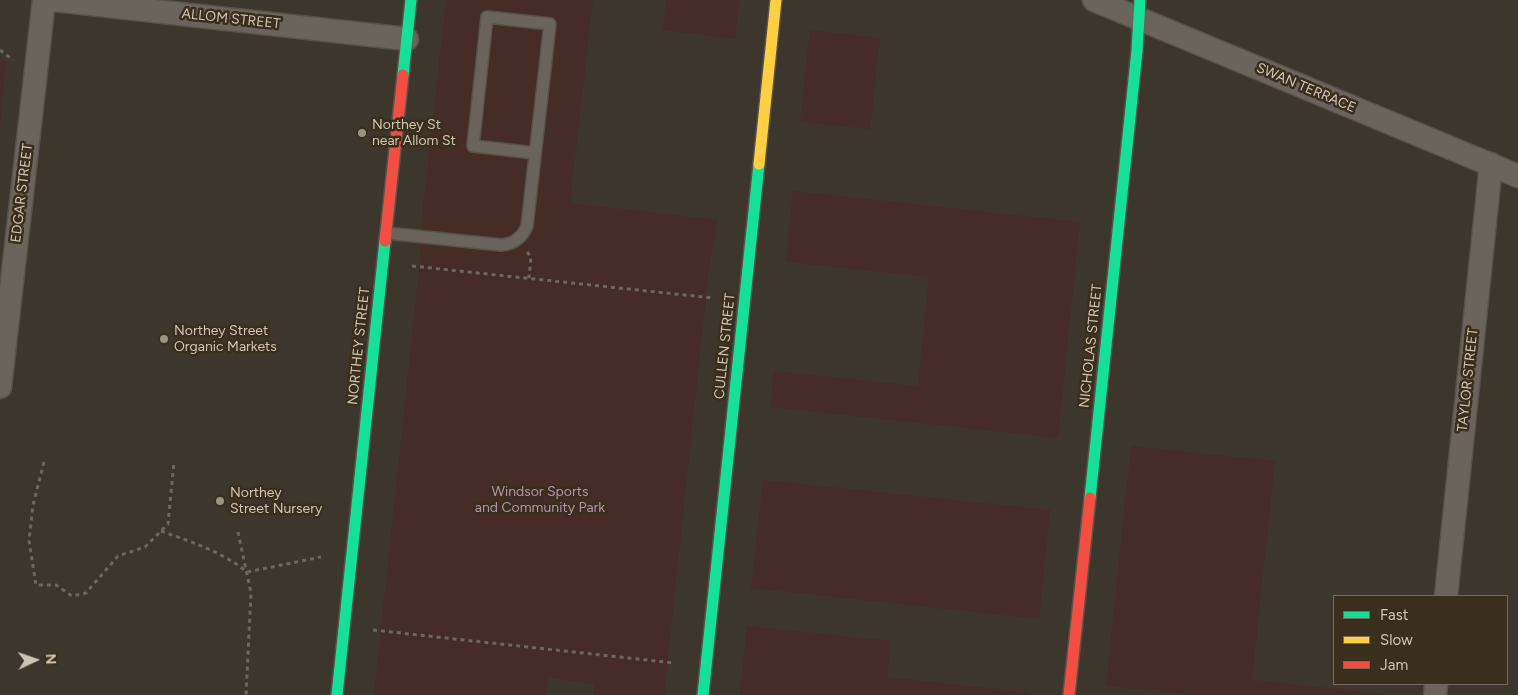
<!DOCTYPE html>
<style>
body{margin:0}
#map{position:relative;width:1518px;height:695px;overflow:hidden;background:#3d362c;font-family:Figtree,sans-serif}
canvas{display:block}
.legend{position:absolute;left:1333px;top:595px;width:175px;height:90px;box-sizing:border-box;background:#3a2e1d;border:1px solid #756a5a;margin:0;padding:6px 9px;list-style:none;font-size:15px;color:#cec5b6}
.legend li{display:flex;align-items:center;gap:10px;height:25px}
.legend b{width:25px;border:1px solid #756a5a}
.north{position:absolute;left:10px;top:635px;width:50px;height:50px;-webkit-text-stroke:4px #3a2e1d;paint-order:stroke;rotate:87deg;font-size:14px;font-weight:700;line-height:20px;text-align:center;color:#cec5b6}
.north::after{content:'';display:block;margin:auto;width:18px;height:22px;background:#cec5b6;clip-path:polygon(50% 0,100% 100%,50% 72%,0 100%)}
</style>
<div id="map">
<canvas width="1518" height="695"></canvas>
<ul class="legend">
<li><b style="height:6px;background:#16e098"></b>Fast</li>
<li><b style="height:6px;background:#ffcf43"></b>Slow</li>
<li><b style="height:6px;background:#f24e42"></b>Jam</li>
</ul>
<div class="north">N</div>
</div>
<script>
const ctx = document.querySelector('canvas').getContext('2d');
ctx.lineJoin = 'round';
function paint(path, color) {
  ctx.fillStyle = color;
  ctx.fill(path, 'evenodd');
}
function strokePath(path, color, width, dash) {
  ctx.strokeStyle = color;
  ctx.lineWidth = width;
  ctx.lineCap = dash ? 'butt' : 'round';
  ctx.setLineDash(dash || []);
  ctx.stroke(path);
}
function drawText(font, color, halo, rows, align = 'center') {
  ctx.font = font + ' Figtree,sans-serif';
  ctx.lineWidth = 5;
  ctx.setLineDash([]);
  ctx.textBaseline = 'middle';
  ctx.strokeStyle = halo;
  ctx.fillStyle = color;
  for (const [text, x, y, turn = 0] of rows) {
    ctx.save();
    ctx.translate(x, y);
    ctx.rotate((+turn || 0) * Math.PI / 180);
    ctx.textAlign = isNaN(turn) ? turn : align;
    if (halo) ctx.strokeText(text, 0, 0);
    ctx.fillText(text, 0, 0);
    ctx.restore();
  }
}
const green = new Path2D(`
 M446,0h147l-23,203 148,17 -9,49 -45,426h-71l1,-11 -46,-6 -2,17h-172l45,-425 3,-53z
 M666,0h73l-4,39 -72,-9z
 M810,30l70,8 -10,91 -70,-7z
 M0,58l6,5 -6,62z
 M793,191l287,31 -22,216 -288,-31 4,-36 144,15 11,-109 -143,-15z
 M1131,446l144,15 -23,219 140,15h-197l-89,-9z
 M763,480l287,30 -11,109 -288,-31z
 M747,626l144,15 -4,36 144,16v2h-291z`);
const path = new Path2D(`
 M0,50l13,10
 M527,252l4,5 -2,21
 M412,266l301,32
 M44,462l-11,43 -4,36 7,44h20l16,11 14,-3 32,-37 27,-9 23,-23 6,-62
 M161,531c30,11 60,20 86,41l74,-15
 M238,532l13,61 -5,102
 M373,630l301,33`);
const lane = new Path2D(`
 M386,233l115,12c13,-1 21,-7 26,-19l23,-202 -63,-7 -14,129 62,7`);
const street = new Path2D(`
 M55,0l352,39
 M1094,0l424,176
 M0,387l44,-387
 M1446,596l45,-432
 M1435,695l1,-11`);
const fast = new Path2D(`
 M403,75l8,-75
 M1090,498l47,-447 3,-51
 M337,695l48,-454
 M703,695l56,-531`);
const slow = new Path2D(`
 M759,164l17,-164`);
const jam = new Path2D(`
 M385,241l18,-166
 M1069,695l21,-197`);
const markers = [
 [362,133,5,"#9b9386"],
 [164,339,5,"#9b9386"],
 [220,501,5,"#9b9386"]
];
const streetNames = [
 ["ALLOM STREET",231,19,6],
 ["SWAN TERRACE",1306,88,23],
 ["EDGAR STREET",22,193,-83],
 ["NORTHEY STREET",359,346,-84],
 ["CULLEN STREET",725,346,-84],
 ["NICHOLAS STREET",1091,346,-84],
 ["TAYLOR STREET",1468,380,-84]
];
const poiNames = [
 ["Northey St",372,125],
 ["near Allom St",372,141],
 ["Northey Street",174,331],
 ["Organic Markets",174,347],
 ["Northey",230,493],
 ["Street Nursery",230,509]
];
const parkNames = [
 ["Windsor Sports",540,492],
 ["and Community Park",540,508]
];
paint(green, '#452c27');
strokePath(lane, '#57524b', 14);
strokePath(street, '#57524b', 25);
strokePath(fast, '#57524b', 14);
strokePath(slow, '#57524b', 14);
strokePath(jam, '#57524b', 14);
strokePath(path, '#6e6760', 3, [4, 4]);
strokePath(lane, '#6a645d', 11);
strokePath(street, '#6a645d', 22);
strokePath(fast, '#16e098', 11);
strokePath(slow, '#ffcf43', 11);
strokePath(jam, '#f24e42', 11);
for (const [x, y, r, color] of markers) {
  const dot = new Path2D();
  dot.arc(x, y, r, 0, 2 * Math.PI);
  ctx.fillStyle = color;
  ctx.fill(dot);
  strokePath(dot, '#3a2e1d', 2);
}
drawText('14px', '#cec5b6', '#3a2e1d', streetNames);
drawText('14px', '#cec5b6', '#3a2e1d', poiNames, 'left');
drawText('14px', '#b890af', '#3a2e1d', parkNames);
</script>
